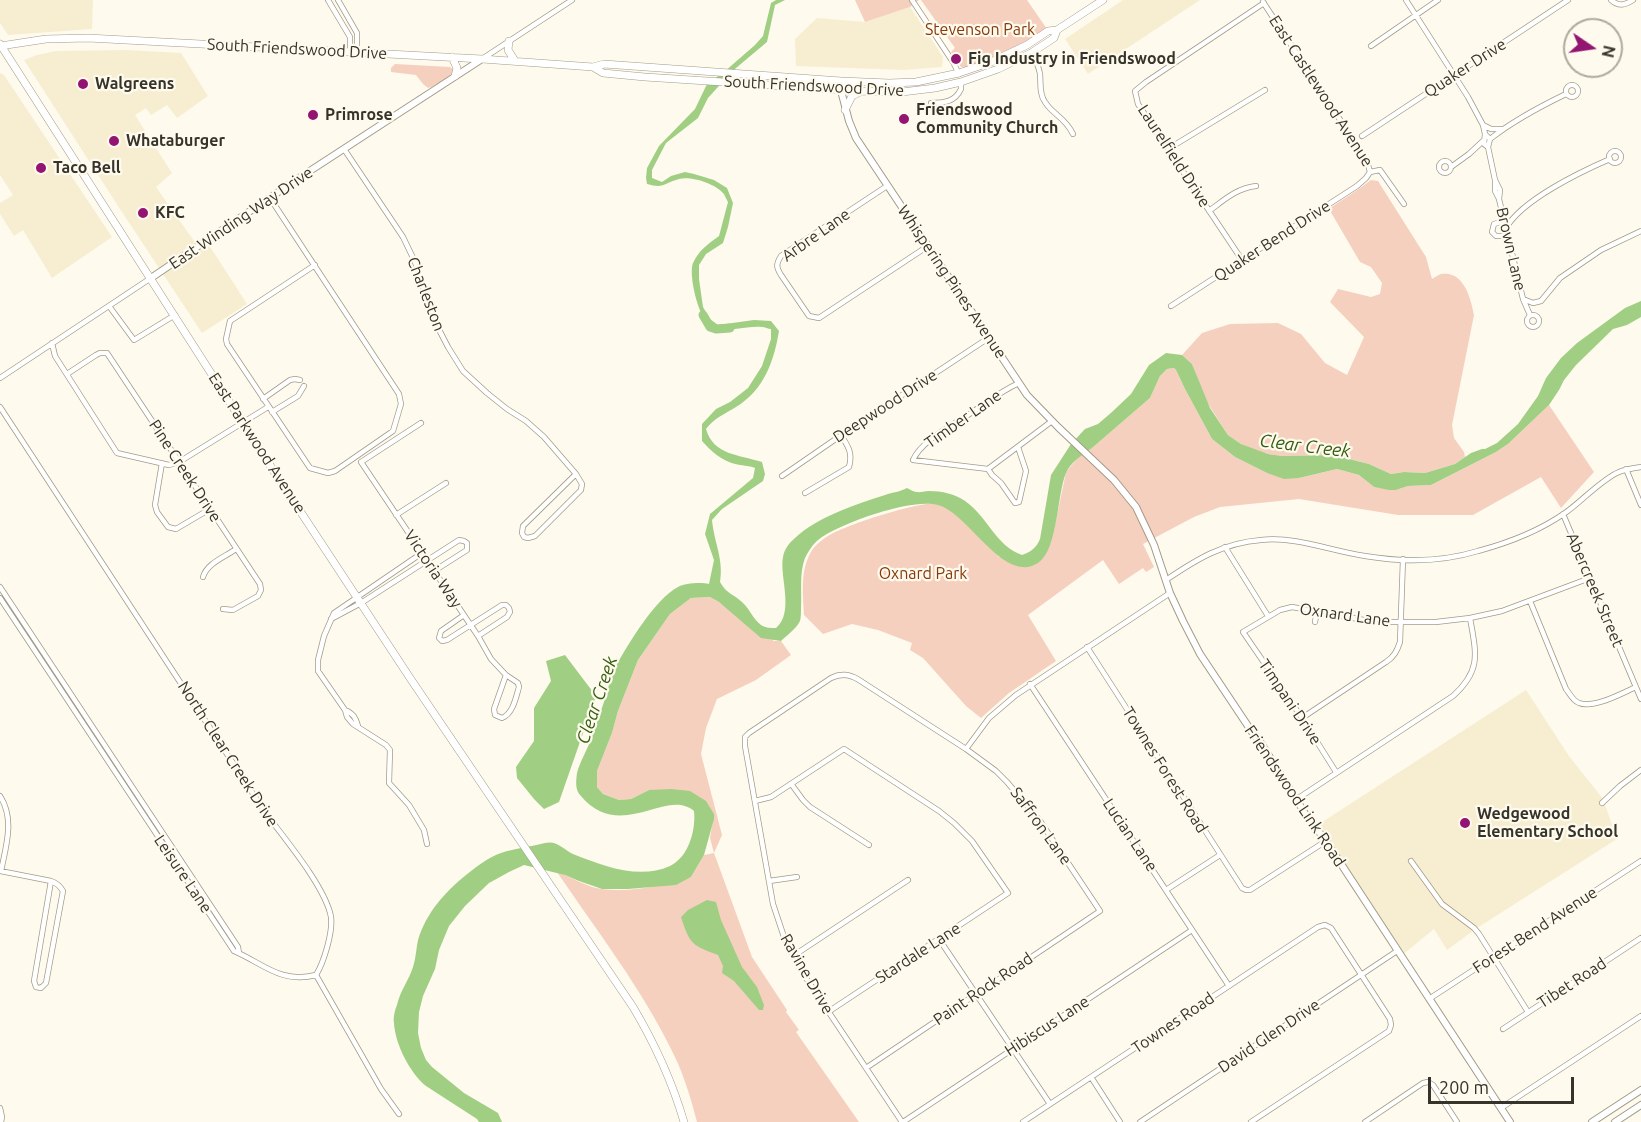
<!DOCTYPE html>
<style>
body{margin:0}
#map{position:relative;width:1641px;height:1122px;overflow:hidden;background:#fefaed;font-family:Ubuntu,sans-serif}
canvas{display:block}
.north{position:absolute;left:1563px;top:18px;width:60px;height:60px;box-sizing:border-box;background:#fefaed;border:2px solid #aeaa9f;border-radius:50%;rotate:103deg;font-size:16px;font-weight:700;line-height:24px;text-align:center;color:#36332b}
.north::after{content:'';display:block;margin:auto;width:21px;height:27px;background:#921571;clip-path:polygon(50% 0,100% 100%,50% 72%,0 100%)}
.scale{position:absolute;left:1428px;top:1077px;width:146px;height:27px;box-sizing:border-box;border:3px solid #36332b;border-top:0;padding-left:8px;font-size:18px;line-height:21px;white-space:nowrap;color:#36332b;-webkit-text-stroke:4px #fefaed;paint-order:stroke}
</style>
<div id="map">
<canvas width="1641" height="1122"></canvas>
<div class="north">N</div>
<div class="scale">200 m</div>
</div>
<script>
const ctx = document.querySelector('canvas').getContext('2d');
ctx.lineJoin = 'round';
function paint(path, color) {
  ctx.fillStyle = color;
  ctx.fill(path, 'evenodd');
}
function strokePath(path, color, width, dash) {
  ctx.strokeStyle = color;
  ctx.lineWidth = width;
  ctx.lineCap = dash ? 'butt' : 'round';
  ctx.setLineDash(dash || []);
  ctx.stroke(path);
}
function drawText(font, color, halo, rows, align = 'center') {
  ctx.font = font + ' Ubuntu,sans-serif';
  ctx.lineWidth = 4.5;
  ctx.setLineDash([]);
  ctx.textBaseline = 'middle';
  ctx.strokeStyle = halo;
  ctx.fillStyle = color;
  for (const [text, x, y, turn = 0] of rows) {
    ctx.save();
    ctx.translate(x, y);
    ctx.rotate((+turn || 0) * Math.PI / 180);
    ctx.textAlign = isNaN(turn) ? turn : align;
    if (halo) ctx.strokeText(text, 0, 0);
    ctx.fillText(text, 0, 0);
    ctx.restore();
  }
}
const built = new Path2D(`
 M0,0h93l-1,29 -84,6 -8,-12z
 M1123,0h77l-112,74 -23,-35z
 M910,7l33,50 -1,10 -38,3 -108,-4 -1,-27 22,-21 48,4z
 M126,50l55,3 27,43 -31,22 -10,-13 -16,10 -5,-7 -11,7 37,58 -16,14 38,54 15,4 38,59 -45,29 -82,-124 -96,-149 13,-5 19,-4z
 M0,73l4,2 108,162 -60,41 -29,-48 -9,6 -14,-22v-11l13,-8 -13,-20z
 M1526,690l43,66 34,43 14,40 -140,89 -30,22 -13,-21 -33,27 -85,-130z`);
const green = new Path2D(`
 M855,0h64l-9,7 -45,15z
 M921,0h106l20,29c-18,11 -66,40 -86,38l-10,-15 4,-4z
 M395,64l55,3 4,3c-4,8 -17,15 -26,18l-5,-4 -7,-9 -25,-3v-4z
 M1371,180l7,1 48,76 6,22c3,-2 6,-4 9,-5 23,-4 30,25 33,41l-22,110 2,13 10,14 1,5 -10,7 -30,9 -21,-1 -13,2 -22,-10 -36,-9 -51,1 -14,-2 -11,-3 -16,-7 -13,-9 -23,-36 -13,-35 -10,-9 20,-22 28,-9 48,-1 23,11 24,29 22,12 17,-38 -34,-35 8,-13 33,8 9,-3 2,-11 -11,-16 -11,-5 -31,-53c14,-10 28,-18 42,-29z
 M1174,368l2,2 9,19 27,50 23,18 32,16 32,5 38,-9 22,6 15,12 22,3 12,-4 23,-1 65,-33 12,-8 41,-39 45,67 -33,36 -20,-31 -68,38h-75l-99,-16 -79,8 -26,10 -51,27 11,23 -8,5 -3,-4 -24,16 -16,-24 -75,55 28,46 -47,32 -28,25 -15,-12 -43,-48 -13,-8 2,-7 -34,-13 -26,-6 -29,10 -19,-19c-1,-22 -4,-44 7,-63 3,-6 11,-12 17,-16 14,-10 99,-38 114,-32 23,10 40,34 57,53h45l10,-27 12,-58 15,-18 11,-6 58,-50 10,-22 7,-7z
 M710,597l9,5 55,39h7l10,14 -35,25 -39,19 -11,29 -5,26 21,81 -8,18 38,104 35,53 -1,2 13,18 -3,2 63,90h-162c-6,-23 -13,-47 -24,-69 -31,-64 -76,-122 -116,-181 15,5 29,15 45,17 30,4 60,-4 89,-12l13,-22 10,-2 -4,-15 4,-24 -65,-24 -18,9 -12,1 -16,-6 -6,-7v-16l15,-38 6,-22 20,-51 32,-46 21,-16z`);
const water = new Path2D(`
 M776,0h9l-10,5 -8,37 -31,26 -19,20 -9,10 -10,20 -32,25 -14,27v8l10,4 9,-6 14,-4 9,2 20,6 13,8 6,15 -5,24 -5,16 -17,11 -7,11v14l4,28 7,12 8,6 36,-5 17,1 8,10c-5,30 -15,59 -43,76 -11,7 -22,11 -30,22 7,26 34,26 56,33l3,12 -2,7 -41,28 -10,11c2,22 12,40 8,62 7,12 12,11 22,20 7,6 11,17 19,23 5,3 9,3 15,3 19,-16 3,-52 7,-71 1,-7 6,-14 12,-19 22,-21 62,-34 90,-43 8,-3 15,-3 22,-7 10,6 12,4 22,3 13,0 26,3 36,10 22,15 31,45 57,54 9,-3 14,-7 18,-16l11,-64 20,-31 14,-15 13,-5 14,-12 19,-18 18,-29 17,-12 16,2 10,9 18,44 18,27 13,9 27,10 14,2 51,-1 36,9 22,10 13,-2 21,1 30,-9 16,-11 11,-4h3l12,-6 21,-19 20,-28 8,-18 15,-20 16,-15 48,-35 16,-7v16l-14,8 -14,4 -37,36 -12,15 -5,10 -10,15 -41,39 -12,8 -65,33 -23,1 -12,4h-7l-15,-3 -15,-12 -22,-6 -38,9 -15,1 -17,-6 -32,-16 -23,-18 -27,-50 -9,-19 -2,-2 -7,1 -7,7 -10,22 -58,50c-9,6 -22,15 -26,25 -9,21 -8,77 -28,90 -35,22 -69,-50 -100,-58 -27,-7 -98,18 -120,35 -5,4 -10,12 -13,18 -6,16 -3,33 -4,50 0,4 0,10 -1,13 -4,8 -13,14 -19,20l-20,-3 -42,-36 -9,-5 -19,1 -21,16 -32,46 -20,51 -6,22 -15,38v16l6,7 16,6 12,-1 18,-9 22,-1 19,2 16,10 8,13v5l-10,36 -13,22 -15,8 -48,4h-26l-23,-8 -14,-6 -41,-10 -15,7 -20,11 -24,23 -16,20 -10,24 -4,19 -12,27 -4,16 -1,21 3,15 5,12 6,7 32,26 34,20 4,9h-23l-2,-3 -51,-33c-16,-13 -31,-42 -32,-63 -1,-6 1,-13 3,-18 3,-14 12,-25 16,-38 3,-9 3,-18 5,-27 8,-27 27,-48 48,-65 10,-8 23,-18 35,-22 14,-5 30,-6 44,-10 12,-3 19,7 28,11 30,12 66,26 97,12 19,-9 26,-37 24,-55 -29,-24 -73,33 -114,-16 -5,-6 -4,-14 -3,-22 3,-11 10,-23 14,-34 5,-14 10,-28 15,-43 3,-10 5,-21 10,-30 12,-22 40,-68 62,-79 7,-4 23,-5 31,-3l5,-24 -9,-26 5,-20 43,-36 2,-10c-7,-3 -13,-2 -20,-4 -13,-3 -24,-13 -33,-23v-17l14,-15 14,-7 18,-14 14,-22 9,-27v-10c-3,0 -6,-2 -9,-2 -15,-2 -38,7 -51,0 -12,-7 -23,-52 -18,-64 6,-13 15,-19 26,-27l9,-34c-2,-3 -3,-7 -5,-9 -8,-9 -31,-17 -44,-14 -15,4 -15,10 -32,5l-1,-6 1,-10 12,-22 36,-37 12,-25 17,-12 31,-27 8,-9 8,-33z
 M565,655l31,41 -37,106 -15,7 -10,-10 -17,-21 -1,-11 18,-26v-33l17,-27 -5,-20z
 M707,900l9,2 5,18 21,47 15,20 7,18 -1,5h-4l-25,-29 -12,-8 1,-7 -5,-11c-26,-10 -28,-10 -37,-38l7,-7z`);
const river = new Path2D(`
 M703,315l7,12 6,2 14,-1`);
const street = new Path2D(`
 M328,0l22,37v14
 M338,0l19,33v19
 M912,0l41,62 6,12
 M1406,0l62,97 15,28 2,9
 M1611,0c8,7 14,5 22,0
 M1263,2l104,159 3,11
 M1371,46l67,-46
 M1031,52c4,7 8,14 9,22 1,9 -1,20 5,28 8,13 20,15 28,32
 M482,59l90,-59
 M1566 91a6 6 0 1 1 12 0a6 6 0 1 1-12 0Z
 M931,103c13,0 24,-1 30,-14v-7
 M1483,125l8,4h11
 M1362,136l206,-136
 M1490,139c23,-18 49,-32 76,-45
 M1488,147l-4,-3 1,-10 5,5 -2,8 7,33v11l4,8 24,100 10,4 8,-2 19,-23 41,-28 40,-19
 M344,149l59,88 12,25 19,58 14,27 15,24 24,22 20,16 19,12 18,16 32,37
 M1168,149l97,-59
 M1609 157a6 6 0 1 1 12 0a6 6 0 1 1-12 0Z
 M1439 167a6 6 0 1 1 12 0a6 6 0 1 1-12 0Z
 M1451,167l18,-13 14,-13
 M1370,172l10,-2 24,34
 M1495,180l5,10 -1,9
 M887,186l-106,70c-5,8 -5,11 0,19l28,41 10,2 109,-72
 M270,198c43,65 86,130 129,196l2,10 -8,27 -58,40 -7,2 -18,-5 -83,-124 -1,-5 4,-18 85,-56
 M1209,211c15,-11 28,-23 47,-25
 M1504,221l-10,3 -2,8 4,4h12
 M1506,228c16,-28 74,-56 104,-69
 M1242,260l-104,-156 -3,-13 11,-9 118,-79
 M1523,299l7,16
 M109,306l25,34 41,-25
 M1171,306l186,-120 9,-8 4,-6
 M1527 321a6 6 0 1 1 12 0a6 6 0 1 1-12 0Z
 M52,343l3,13 62,97 52,12 10,-3 89,-55
 M67,374l29,-19 4,-2h7l2,3 151,228 1,6 -3,6 -25,14 -10,-1
 M0,378l151,-100
 M1019,383c-18,8 -33,20 -48,30 -18,12 -50,28 -58,47l75,9 64,-48
 M263,399l27,-19 5,-1 5,1
 M0,407l267,408c18,24 59,73 64,102 2,15 -7,45 -15,58l65,114 18,25
 M272,412l26,-16 6,-10
 M421,423l-60,39 117,174 13,23 15,16
 M162,463l-7,42 2,7 11,15 8,2 34,-20
 M988,469l4,6 9,8 14,20 4,-1 7,-31 -8,-24
 M1626,469l15,36
 M576,474l6,10 -1,6 -46,46 -7,2 -4,-1 -2,-4 1,-7z
 M782,476l61,-42 147,-97
 M805,493l44,-26c4,-14 -1,-21 -8,-32
 M1563,514l78,185
 M396,515l50,-32
 M1225,547l43,69
 M422,553l-88,60 -10,23 -6,24v11l27,39 2,7 6,7 33,21 4,5 -1,33 20,22 15,25 3,14
 M203,577c4,-14 22,-20 33,-28
 M1166,580c31,-21 57,-37 95,-40 35,-4 70,11 104,16 36,6 77,6 113,-5 30,-8 61,-20 87,-38 16,-11 37,-34 54,-41 7,-3 15,-4 22,-5
 M0,587l238,360 1,6
 M0,598l234,353c30,13 47,33 82,24
 M1530,601l36,88c4,5 7,12 13,14 15,6 43,-10 57,-16
 M464,615l-23,16 -2,7 3,3 5,-1 55,-35h4l3,3 1,4 -3,5 -29,19
 M331,619l30,-16 98,-63 5,1 3,2v7l-33,21
 M1315,622l2,-11
 M1087,647l155,241 4,2h4l76,-49
 M506,675l12,8 1,4c-3,10 -6,27 -17,31l-7,-3 -1,-6z
 M1030,684l199,302
 M345,710c8,3 11,8 13,16
 M1302,718l84,-56c8,-5 11,-11 14,-20l3,-83
 M966,749l23,-31 27,-23 154,-102
 M1336,772l-34,-54 -59,-86 37,-22 12,-3 83,15h61l34,-4 32,-7 88,-33
 M792,785l11,15 7,7 59,38
 M0,796c15,23 6,50 1,75
 M1297,799l156,-103c29,-26 23,-43 17,-78
 M755,801l16,-4 73,-48 95,62 15,12 18,18 36,52 -180,119
 M1602,803l18,-17 21,-16
 M1411,861l31,43 32,24 5,6 49,78
 M0,871l51,10c6,2 9,5 12,10l-17,92 -5,5 -5,-1 -2,-6 17,-100
 M769,881l28,-4
 M1166,890l54,-35
 M939,939l111,165
 M793,956l115,-76
 M1429,999l212,-138
 M1503,1029l138,-91
 M866,1068l234,-157 -60,-90 -33,-39 -11,-11 -30,-22 -107,-69c-9,-6 -18,-7 -28,-2l-82,55 -4,4v9l28,158 11,33 14,29 104,156
 M1091,1077l29,45
 M0,1108l2,9 -1,5
 M1501,1108l140,-92
 M903,1122l289,-192
 M1023,1122l295,-195 7,-2 6,3 59,91 1,6 -2,6 -138,91
 M1140,1122l257,-171
 M1365,1122l58,-39 5,-1 5,3 24,37`);
const secondary = new Path2D(`
 M840,87l9,34 7,17 171,257 31,32 56,53 22,27 18,38 16,48 13,28 17,33 52,78 9,11 45,72 20,26 184,281
 M151,278l148,-100 183,-119
 M1592,1122l49,-32
 M1615,1122l26,-17`);
const primary = new Path2D(`
 M509,41l-1,9 7,11
 M0,44l275,429 137,208 221,326c22,37 39,74 51,115
 M0,46l46,-7 42,-1 394,21 111,8 10,6 42,4 217,14 40,1 33,-4 26,-6 37,-13 33,-16 23,-15 3,-8
 M452,57l5,11 -2,8
 M593,67l11,-3 237,17 48,2 27,-1 43,-9 32,-11 36,-17 21,-14 9,-1 46,-30
 M845,110l7,-14 8,-4`);
const markers = [
 [956,59,6,"#921571"],
 [83,84,6,"#921571"],
 [313,115,6,"#921571"],
 [904,119,6,"#921571"],
 [114,141,6,"#921571"],
 [41,168,6,"#921571"],
 [143,213,6,"#921571"],
 [1465,823,6,"#921571"]
];
const parkNames = [
 ["Stevenson Park",980,30],
 ["Oxnard Park",923,574]
];
const streetNames = [
 ["South Friendswood Drive",297,49,3],
 ["Quaker Drive",1465,68,-33],
 ["South Friendswood Drive",814,86,3],
 ["East Castlewood Avenue",1321,91,57],
 ["Laurelfield Drive",1174,156,57],
 ["East Winding Way Drive",241,218,-34],
 ["Arbre Lane",816,235,-35],
 ["Quaker Bend Drive",1272,241,-33],
 ["Brown Lane",1511,249,77],
 ["Whispering Pines Avenue",952,282,56],
 ["Charleston",426,294,69],
 ["Deepwood Drive",885,406,-33],
 ["Timber Lane",963,419,-35],
 ["East Parkwood Avenue",257,443,57],
 ["Pine Creek Drive",185,471,57],
 ["Victoria Way",433,569,56],
 ["Abercreek Street",1595,590,67],
 ["Oxnard Lane",1345,615,8],
 ["Timpani Drive",1290,702,56],
 ["North Clear Creek Drive",228,754,57],
 ["Townes Forest Road",1165,770,58],
 ["Friendswood Link Road",1295,796,56],
 ["Saffron Lane",1041,826,54],
 ["Lucian Lane",1130,835,56],
 ["Leisure Lane",183,874,56],
 ["Forest Bend Avenue",1535,930,-33],
 ["Stardale Lane",918,953,-33],
 ["Ravine Drive",807,974,60],
 ["Tibet Road",1572,983,-33],
 ["Paint Rock Road",983,989,-34],
 ["Townes Road",1173,1023,-34],
 ["Hibiscus Lane",1047,1026,-33],
 ["David Glen Drive",1269,1036,-34]
];
const poiNames = [
 ["Fig Industry in Friendswood",968,59],
 ["Walgreens",95,84],
 ["Friendswood",916,110],
 ["Community Church",916,128],
 ["Primrose",325,115],
 ["Whataburger",126,141],
 ["Taco Bell",53,168],
 ["KFC",155,213],
 ["Wedgewood",1477,814],
 ["Elementary School",1477,832]
];
const waterNames = [
 ["Clear Creek",1305,446,7],
 ["Clear Creek",597,700,-71]
];
paint(built, '#f7edd1');
paint(green, '#f6d0be');
paint(water, '#a0cf83');
strokePath(river, '#a0cf83', 9);
strokePath(street, '#a29b88', 6);
strokePath(secondary, '#a29b88', 8);
strokePath(primary, '#a29b88', 8);
strokePath(street, '#fff', 4.5);
strokePath(secondary, '#fff', 6);
strokePath(primary, '#fff', 7);
for (const [x, y, r, color] of markers) {
  const dot = new Path2D();
  dot.arc(x, y, r, 0, 2 * Math.PI);
  ctx.fillStyle = color;
  ctx.fill(dot);
  strokePath(dot, '#fefaed', 2);
}
drawText('16px', '#843a0b', '#fefaed', parkNames);
drawText('16px', '#36332b', '#fefaed', streetNames);
drawText('bold 16px', '#36332b', '#fefaed', poiNames, 'left');
drawText('italic 18px', '#345e0f', '#fefaed', waterNames);
</script>
